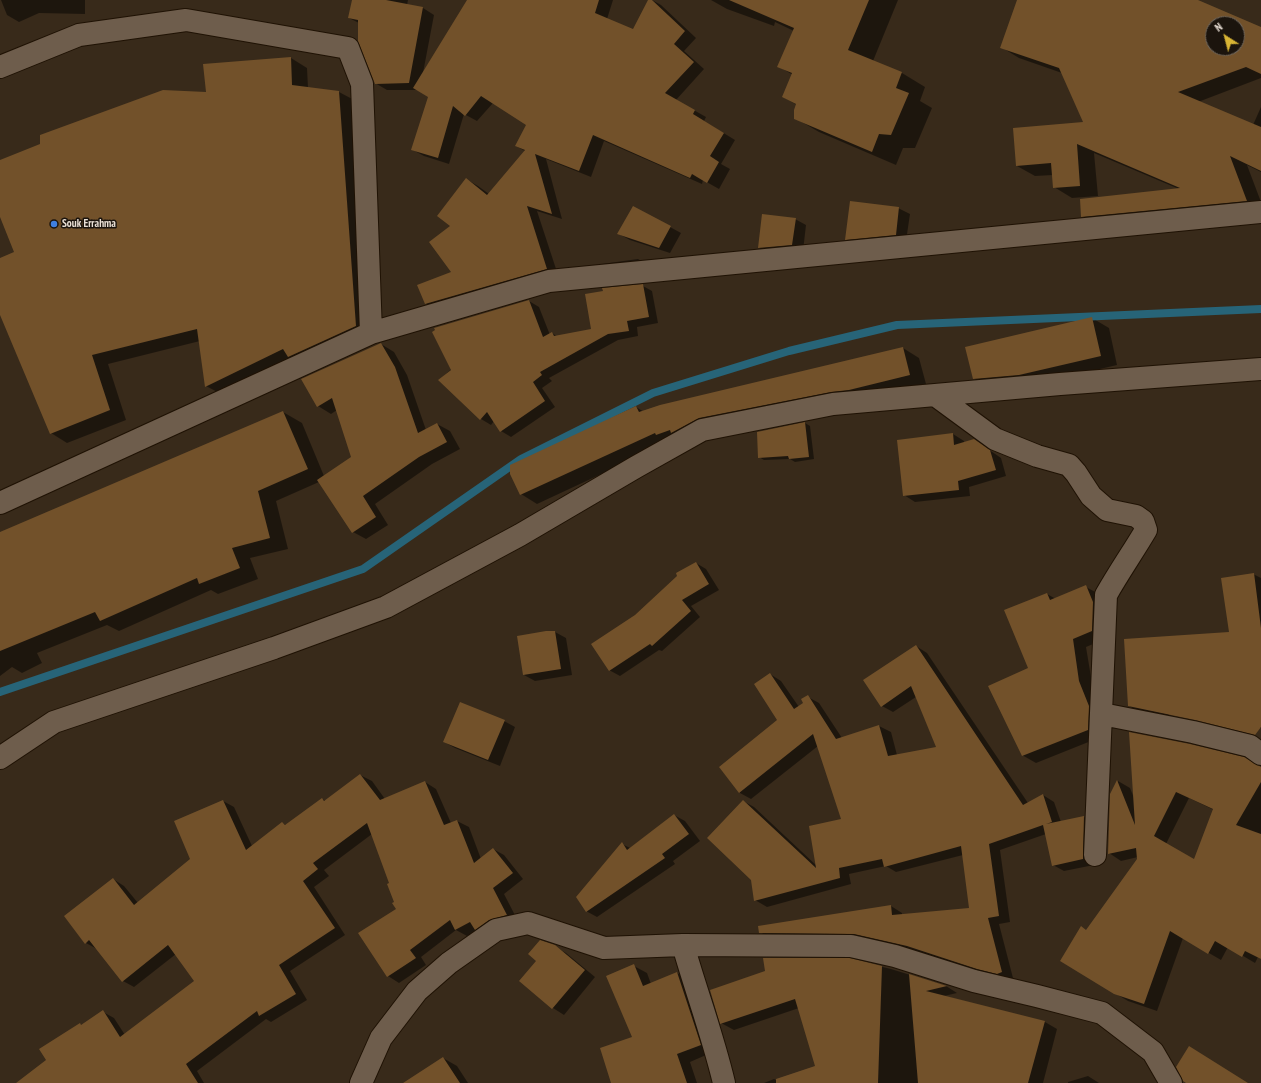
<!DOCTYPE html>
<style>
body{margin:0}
#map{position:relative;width:1261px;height:1083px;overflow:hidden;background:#382a1a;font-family:"PT Sans Narrow",sans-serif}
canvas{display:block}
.north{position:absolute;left:1205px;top:16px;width:40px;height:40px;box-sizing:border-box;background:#1b140d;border:1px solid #6e665d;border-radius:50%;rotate:324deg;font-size:11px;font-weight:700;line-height:16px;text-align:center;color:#eae0d6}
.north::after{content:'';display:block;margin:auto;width:14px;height:18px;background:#d8b434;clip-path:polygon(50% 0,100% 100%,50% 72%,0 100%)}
</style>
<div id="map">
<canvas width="1261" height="1083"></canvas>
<div class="north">N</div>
</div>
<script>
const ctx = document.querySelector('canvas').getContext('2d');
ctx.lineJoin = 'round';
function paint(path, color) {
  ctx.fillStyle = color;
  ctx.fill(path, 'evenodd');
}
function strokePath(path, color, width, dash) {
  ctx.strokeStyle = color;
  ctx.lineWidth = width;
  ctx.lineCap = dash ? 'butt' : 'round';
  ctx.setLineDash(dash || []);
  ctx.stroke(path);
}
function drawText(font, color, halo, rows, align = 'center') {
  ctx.font = font + ' "PT Sans Narrow",sans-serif';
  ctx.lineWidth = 3;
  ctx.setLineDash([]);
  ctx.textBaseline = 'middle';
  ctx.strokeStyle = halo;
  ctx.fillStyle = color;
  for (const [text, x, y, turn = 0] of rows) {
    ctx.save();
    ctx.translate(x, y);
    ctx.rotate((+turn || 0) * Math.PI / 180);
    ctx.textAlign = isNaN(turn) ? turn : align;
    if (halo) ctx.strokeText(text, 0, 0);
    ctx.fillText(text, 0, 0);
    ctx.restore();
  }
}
const shadow = new Path2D(`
 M1,0h84v14l-46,-1 -20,9 -12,-7z
 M353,0h55l-1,5 16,3 11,7 -11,58 45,-73h145l-6,19 26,11 17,-30h2l9,5 35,33 -12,13 20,18 -28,31 30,17 -2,4 31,19 -14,24 9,5 -11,20 -16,-9 -1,4 -98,-43 -13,36 -45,-18 16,60 -25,-8 21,64 -121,35 -11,-6 27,-32 -1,-46 14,-47 12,7 11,8 36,-43 -9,-5 12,-21 -35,-22 -16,18 -13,-7 -15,50 -25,-8 -11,-6 16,-54 -12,-6h-30l-12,-7 -16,-60 -10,-5z
 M711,0h187l-25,61 29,12 23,14 -5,14 12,7 -17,40h-12l-7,17 -77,-33 -24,-14 2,-13 -14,-8 10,-22 -15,-9 16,-35 -19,-9 -1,4 -47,-17z
 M1018,0h177l66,28v50l-63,24 55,23 8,-18v65l-14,-7 14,37 -161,25 -18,-11 97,-27 -85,-36 4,43 -26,2 -18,-11 -1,-12 -18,1 -18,-10 67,-43 -22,-50 -43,-15 -18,-11zM1213,24h24v24h-24z
 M291,58l16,10 1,20 31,4 17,9 16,234 -149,60 -17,-9 -6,-45 -92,23 18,56 -59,23 -16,-10 -51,-121v-53l15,-6 -15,-39v-53l207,-68z
 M898,208l12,6 -4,27 -49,5 -11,-7z
 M795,219l11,6 -3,26 -33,3 -11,-6z
 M670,227l11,6 -11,20 -40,-13 -11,-6z
 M638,259l10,6 -38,4 -8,-5z
 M643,286l9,5 6,32 -21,4 1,9 -20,4 -69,38 3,3 -10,7 13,19 -44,30 -10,-6 -7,-10 -3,4 -10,-6 -42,-39 90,-79 10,6 11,28 2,-2 6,4 34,-7z
 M1092,318l17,10 8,37 -81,19 -46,4 -17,-10z
 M381,344l13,8 13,23 19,55 11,-6 13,7 10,18 -28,15 -57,40 13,21 -22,14 -13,-7 -34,-50 -43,19 12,48 -38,9 8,21 -40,15 -7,-4 -92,41 -12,-6 -70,28 5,10 -20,10 -10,-6 -12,9v-142l283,-122 19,11 22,53 28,-18 -15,-48 -6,4 -13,-8z
 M903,348l16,10 7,26 -256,58 -133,62 -16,-10 115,-87 8,5z
 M805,423l5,3 4,33 -19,3 -5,-3 -26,1 -5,-3z
 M953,434l11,7v2l21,4 16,11 5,18 -37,11 1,9 -55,6 -11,-7z
 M696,563l10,6 13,21 -28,16 9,11 -38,34 -3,-1 -39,26 -11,-6z
 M1253,574l8,4v150l-121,-37 90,-58z
 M1086,587l13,7 6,45 -19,8 15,90 -65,26 -14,-8 8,-87 -24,-57 41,-17 9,5z
 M555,632l11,6 6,37 -37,6 -11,-6z
 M916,646l11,7 101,150 15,-8 11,7 7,20 23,-5 11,7 -1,41 -30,6 -11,-6 -7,-31 -46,16 10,72 -11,2 14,54 -4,1 -237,-40 -12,-7 131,-26 11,7v2l68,-6 -7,-54 -67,17 -10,-6 -37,8 2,10 -84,23 -12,-7 -12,-99 11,6 63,59 25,-46 -24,-74 -67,53 -11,-6 -20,-25 58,-47 -8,-47 11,7 18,26 5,-4 4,-6 11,6 23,35 37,-12 12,6 6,23 40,-7 -21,-51 -23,15 -11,-6z
 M1128,690l50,30 -38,-8 -11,-6z
 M504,721l11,6 -15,39 -45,-18 -11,-6z
 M1261,769v190l-3,-2 -3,6 -27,-16 -7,13 -38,-22 -26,73 -29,-10 -67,-40 26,-30 51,-71v-3l-17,4 -12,-8 2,-58 7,-14 12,7 4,10zM1189,798l25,12 -19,51 -29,-17z
 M360,775l12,6 13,18 40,-17 11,7 15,34 6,-2 12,6 12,32 12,-10 11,6 19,24 -19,15 14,27 -40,9 -11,6 -11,-6 -35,27 5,8 -27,18 -11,-7 9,-67 -7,-26 -18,-49 -48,36 5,6 -15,11 31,48 -55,36 17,29 -36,22 -5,-3 -69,52 7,12h-187l31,-23 55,-48 11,6 11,17 71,-54 -20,-27 -42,33 -11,-6 -26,-32 -11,-6 27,-64 11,7 14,17 54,-44 31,-58 11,6 18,39 30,-23 4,2 36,-26 4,2z
 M674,815l11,6 15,20 -27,20 2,3 -78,53 -11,-6 36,-67 8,4z
 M554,946l12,7 29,24 -31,38 -11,-7 -33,-27z
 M849,959l42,10 55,17 11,7 -13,3 101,26 12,7 -14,54h-279l10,-4 2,1 40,-13 -17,-59 -65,22 -13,-7z
 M634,966l13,7 4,11 26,-11 13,7 23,72 -23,10 7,21h-78l14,-45z
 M443,1058l14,8 11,17h-63z
 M1088,1076l11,7h-31v-1z`);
const stream = new Path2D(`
 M0,692l363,-123 158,-110 132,-66 136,-42 108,-26 364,-16`);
const building = new Path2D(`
 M352,0h34l37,7 -14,76 -34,1 -17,-43v-21l-10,-2z
 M467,0h132l-4,13 38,16 15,-29h4l33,31 -11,13 20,18 -29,31 30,17 -2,4 31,19 -14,23 9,6 -12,21 -15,-9 -2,4 -97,-43 -14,36 -44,-17 17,60 -25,-8 20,63 -122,35 -8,-19 34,-13 -22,-30 21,-16 -13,-10 29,-38 21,17 38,-45 -10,-4 11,-21 -45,-29 -16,20 -12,-10 -15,52 -27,-8 17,-53 -15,-9z
 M729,0h140l-21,50 54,22 -6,16 13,5 -18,42 -12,-1 -7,18 -78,-33v-9l2,-6 -14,-7 10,-24 -15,-6 17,-39z
 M1017,0h181l63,27v47l-15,-7 -68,25 83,35v44l-31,-15 17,45 -166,16 -1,-18 100,-11 -103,-44 3,42 -27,2 -2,-25 -35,3 -3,-38 70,-6 -24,-54 -59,-20zM1213,24h24v24h-24z
 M291,57l1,28 47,6 17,235 -68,31 -5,-8 -78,38 -8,-58 -105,26 18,55 -60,24 -50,-119v-57l14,-6 -14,-35v-57l40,-16v-9l123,-45 43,2 -3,-28z
 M850,201l49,6 -3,28 -51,5z
 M633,206l38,20 -12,22 -42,-14z
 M762,214l34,4 -4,27 -34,3z
 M643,284l6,33 -22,4 2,10 -21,3 -68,38 2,3 -9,7 12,19 -45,31 -13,-20 -7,8 -42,-40 13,-10 -19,-38 3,-2 -1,-2 95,-28 14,37 9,-5 2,4 37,-7 -6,-35 18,-3 -1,-3z
 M1092,317l9,39 -82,19 -46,4 -8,-32z
 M381,343l14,24 23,66 19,-10 10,19 -28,15 -56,39 13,21 -24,16 -35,-53 34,-23 -19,-59 -15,9 -16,-28z
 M903,347l7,28 -61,15 -18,2 -132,26 -28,15 -1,-3 -14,5 -1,-2 -135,62 -10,-21v-9l126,-59 3,6 21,-7z
 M283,411l25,58 -50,22 12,47 -38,10 8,20 -41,16 -2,-6 -97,43 -5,-9 -95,39v-119z
 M805,422l4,35 -20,2 -1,-3 -30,2 -1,-26z
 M953,433l1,12 20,-6 16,11 6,20 -38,11 1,9 -56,6 -6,-56z
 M696,562l13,22 -27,16 9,11 -39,35 -2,-2 -41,27 -18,-27 44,-29 42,-39 -1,-3z
 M1254,573l7,55v99l-6,8 -60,-15 -67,-14 -4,-67 105,-7 -8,-54z
 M1086,585l7,17 -1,29 -19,8 6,42 10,25 -1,24 -66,26 -34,-70 40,-18 -24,-58 43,-17 3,7z
 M546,631h9l6,38 -38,6 -6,-39z
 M916,645l107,160 20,-11 9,28 -6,2 38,-8 -1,38v5l-31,7 -9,-41 -54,19 10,72 -11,2 14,54 -5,2 -20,-5 -70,-23 -53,-12 -95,-1 -1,-7 133,-21 1,10 77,-7 -8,-62 -77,21 -2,-8 -43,9 1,10 -86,23 -3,-21 -44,-42 36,-38 73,68 -7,-42 32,-7 -28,-85 -74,59 -20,-26 58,-47 -23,-36 16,-11 24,36 9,-6 -2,-4 7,-4 28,44 43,-14 9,31 48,-9 -25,-61 -30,21 -18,-27z
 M460,702l45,18 -17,40 -45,-18z
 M1129,732l61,12 54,13 17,10v15l-25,43 25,9v125l-16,-8 -3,6 -27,-16 -7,13 -38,-23 -26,73 -30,-10 -54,-33 21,-35 5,4 51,-71 -1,-11 -28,6 2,-60 7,-14 18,45zM1176,792l37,17 -19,50 -40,-23 -1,2z
 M360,774l20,26 45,-19 19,44 13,-5 17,43 19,-15 20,25 -20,15 14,27 -18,5 -14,10 -5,-8 -15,8 -5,-10 -40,30 6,8 -29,19 -29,-44 38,-24 -4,-6 2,-1 -7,-18 2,-1 -22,-60 -54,40 5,6 -15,12 32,47 -56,37 17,29 -37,22 -2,-5 -71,53 12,19h-182l30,-23 -7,-11 41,-26 1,2 22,-15 17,27 74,-56 -26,-36 -46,37 -33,-42 -4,4 -21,-28 49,-38 21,27 56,-46 -16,-38 49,-21 23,50 36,-28 3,3 37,-27 2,3z
 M674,814l15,20 -27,20 3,4 -79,54 -10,-15 46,-55 5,8z
 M540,940l15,5 30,25 -33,39 -33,-28 17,-20 -8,-7z
 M763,958h87l32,8 -4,117h-102v-4l39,-13 -20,-67 -75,25 -10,-34 55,-19z
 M634,964l9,22 34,-14 24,73 -24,9 10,29h-76l-11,-35 32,-11 -26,-61z
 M909,974l38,12 -21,5 119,30 -17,62h-110z
 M1189,1046l59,37h-62l-3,-2 -7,-14z
 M443,1057l17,26h-57z`);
const minor = new Path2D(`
 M0,67l79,-32 107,-15 162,28 14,36 9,249
 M935,395l60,44 42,17 32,9 7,8 15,23 16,14 29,6 7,5 3,9c-13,22 -27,42 -40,65l-11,260
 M0,503l371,-170 178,-52 712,-69
 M1102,714l91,18 57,14 11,8
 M0,758l54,-36 220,-74 112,-41 134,-72 116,-68 66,-37 131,-26 227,-20 201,-15
 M683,945c13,46 30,91 41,138
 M361,1083l20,-45 36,-47 32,-28 47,-33 32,-7 76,25 79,-3 168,1 44,10 79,25 63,15 65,17 51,39 18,31`);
const markers = [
 [54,224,4,"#3f7fe0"]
];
const poiNames = [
 ["Souk Errahma",62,224]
];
paint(shadow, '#0007');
strokePath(stream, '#276478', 8);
paint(building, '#72512a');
strokePath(minor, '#1f1204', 24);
strokePath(minor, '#6e5d4c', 22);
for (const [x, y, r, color] of markers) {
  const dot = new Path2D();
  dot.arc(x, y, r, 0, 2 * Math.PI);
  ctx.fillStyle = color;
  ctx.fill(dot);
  strokePath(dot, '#1b140d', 1.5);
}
drawText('bold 11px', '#eae0d6', '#1b140d', poiNames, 'left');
</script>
